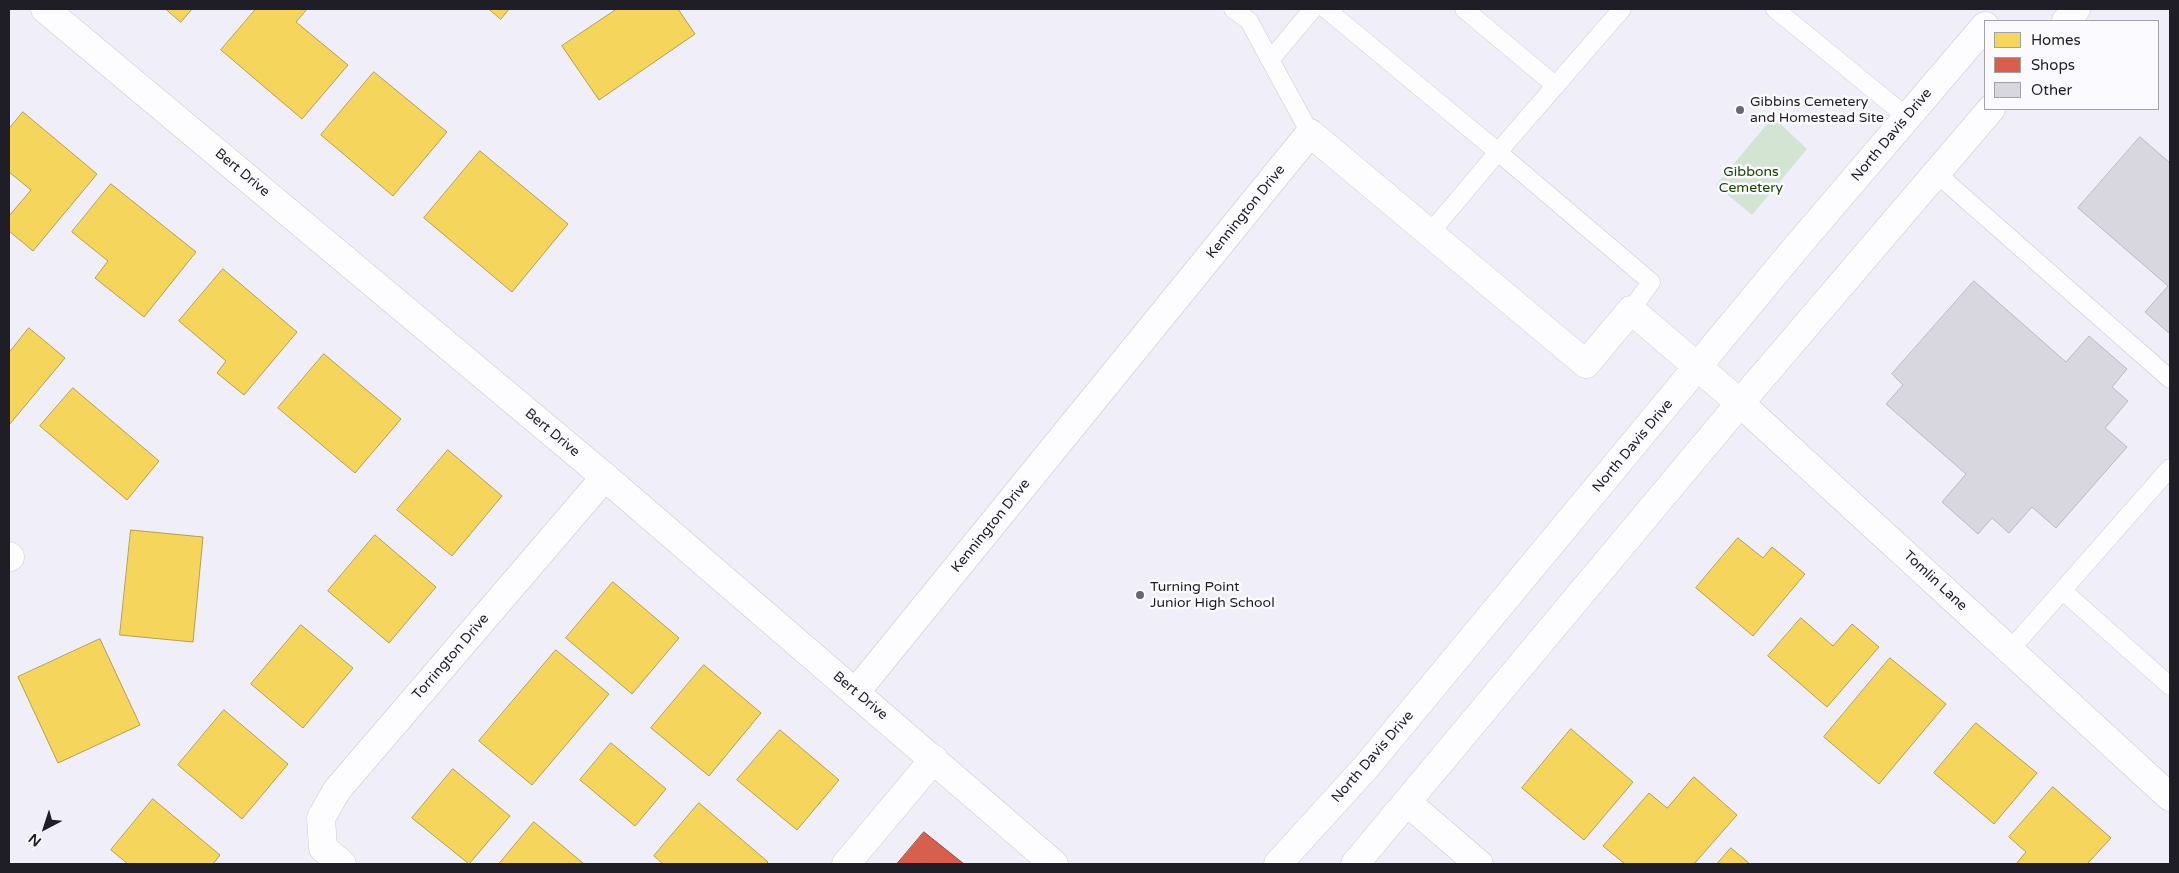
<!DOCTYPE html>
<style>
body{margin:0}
#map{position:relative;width:2179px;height:873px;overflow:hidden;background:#f0eef8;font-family:"Varela Round",sans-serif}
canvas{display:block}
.frame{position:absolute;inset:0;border:10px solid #1f1d25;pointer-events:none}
.legend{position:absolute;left:1984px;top:20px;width:175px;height:90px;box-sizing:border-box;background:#fbfafe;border:1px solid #a3a2a7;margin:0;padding:6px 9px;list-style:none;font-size:15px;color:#1f1d25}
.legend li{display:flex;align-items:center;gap:10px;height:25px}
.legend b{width:25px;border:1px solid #a3a2a7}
.north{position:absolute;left:20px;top:803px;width:50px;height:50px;-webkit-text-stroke:4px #fbfafe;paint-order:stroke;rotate:220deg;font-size:14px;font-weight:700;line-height:20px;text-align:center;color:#1f1d25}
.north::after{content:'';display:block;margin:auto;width:18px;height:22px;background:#1f1d25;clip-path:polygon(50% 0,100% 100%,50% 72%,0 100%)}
</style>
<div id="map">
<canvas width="2179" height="873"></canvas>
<div class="frame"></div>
<ul class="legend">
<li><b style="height:14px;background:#f6d55c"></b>Homes</li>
<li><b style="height:14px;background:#d6604d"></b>Shops</li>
<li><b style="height:14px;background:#d8d7df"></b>Other</li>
</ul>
<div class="north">N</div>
</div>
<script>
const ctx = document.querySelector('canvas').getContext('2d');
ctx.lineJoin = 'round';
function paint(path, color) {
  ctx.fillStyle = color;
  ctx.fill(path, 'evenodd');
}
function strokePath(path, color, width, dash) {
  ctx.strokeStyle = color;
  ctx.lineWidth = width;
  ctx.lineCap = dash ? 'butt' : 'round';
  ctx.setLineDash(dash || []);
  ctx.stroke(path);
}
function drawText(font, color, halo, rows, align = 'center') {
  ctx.font = font + ' "Varela Round",sans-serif';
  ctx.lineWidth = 5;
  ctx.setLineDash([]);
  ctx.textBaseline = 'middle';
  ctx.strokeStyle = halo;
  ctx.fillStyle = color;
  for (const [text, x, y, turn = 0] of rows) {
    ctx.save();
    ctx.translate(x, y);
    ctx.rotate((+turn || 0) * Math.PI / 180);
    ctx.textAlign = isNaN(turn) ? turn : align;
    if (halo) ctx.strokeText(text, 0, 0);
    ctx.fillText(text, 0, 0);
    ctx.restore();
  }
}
const green = new Path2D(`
 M1773,117l34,32 -55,66 -36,-30z`);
const homes = new Path2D(`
 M166,9h26l-11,13z
 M256,9h51l-11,13 52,43 -46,54 -81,-69z
 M489,9h20l-8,10z
 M617,9h61l17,25 -96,66 -37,-54z
 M374,72l73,60 -54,64 -72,-61z
 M23,112l74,62 -64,77 -24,-20v-15l22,-26 -22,-18v-43z
 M480,151l88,73 -56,68 -88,-74z
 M111,184l85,68 -52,65 -49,-39 13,-17 -36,-29z
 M223,269l74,63 -53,63 -27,-22 9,-12 -47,-40z
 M29,328l36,30 -56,67v-72z
 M324,354l77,65 -46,54 -77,-65z
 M73,388l86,73 -32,39 -87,-74z
 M448,450l54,46 -50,60 -55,-46z
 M131,530l72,7 -10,105 -73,-7z
 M375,535l61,52 -47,56 -61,-52z
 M1738,538l25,20 9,-11 33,27 -52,62 -57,-48z
 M613,582l66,56 -47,56 -66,-56z
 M1801,618l32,28 19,-22 27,23 -52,60 -59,-51z
 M301,625l52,43 -50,60 -52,-44z
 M100,639l40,86 -82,38 -40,-86z
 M556,650l53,44 -77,91 -53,-44z
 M1890,658l56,46 -67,80 -55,-47z
 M704,665l57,48 -52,63 -58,-48z
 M224,710l64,54 -46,55 -64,-54z
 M1976,723l61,50 -43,51 -60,-51z
 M1571,729l62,53 -49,58 -62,-52z
 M780,730l59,50 -42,50 -60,-50z
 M611,743l55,46 -31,37 -55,-46z
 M453,769l57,47 -41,48 -57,-46z
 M1694,777l43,38 -43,49h-69l-22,-18 46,-53 18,15z
 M2053,787l58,51 -24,26h-71l10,-12 -17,-15z
 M153,799l67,56 -7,9h-85l-17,-14z
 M699,803l69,59 -2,2h-103l-9,-8z
 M534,822l50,42h-85z
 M1731,848l19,16h-33z`);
const shops = new Path2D(`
 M924,832l40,32h-67z`);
const building = new Path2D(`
 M2140,137l30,26v171l-25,-22 23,-26 -90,-78z
 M1974,281l92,81 23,-26 38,33 -15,18 16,14 -23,27 22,19 -71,81 -24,-21 -23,26 -17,-15 -14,16 -36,-32 24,-28 -80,-70 17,-19 -11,-11z`);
const service = new Path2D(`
 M1233,9l16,12 61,112
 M1326,9l172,143 -68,81
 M1464,9l92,77
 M1622,9l-124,143 153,130 -20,28
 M1775,9l132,108
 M1270,60l43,-51
 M1936,173l234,206
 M2063,591l107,95
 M2010,650l160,-182`);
const minor = new Path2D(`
 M9,556l1,1
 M855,693l455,-560 276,231 45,-54 109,93 430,394
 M1408,803l71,61
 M342,864l-19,-16 -2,-30 16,-28 268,-313
 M846,864l88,-105`);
const tertiary = new Path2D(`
 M45,9l560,468 449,387
 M2066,21l10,-12
 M1278,864l88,-97 428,-517 191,-224
 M1355,864l385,-461 251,-294`);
const markers = [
 [1740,110,5,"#68666f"],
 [1140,595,5,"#68666f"]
];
const poiNames = [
 ["Gibbins Cemetery",1750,102],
 ["and Homestead Site",1750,118],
 ["Turning Point",1150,587],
 ["Junior High School",1150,603]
];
const streetNames = [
 ["North Davis Drive",1892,135,-50],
 ["Bert Drive",242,173,40],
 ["Kennington Drive",1246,212,-51],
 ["Bert Drive",552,433,40],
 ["North Davis Drive",1633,446,-50],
 ["Kennington Drive",991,526,-51],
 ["Tomlin Lane",1935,581,43],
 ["Torrington Drive",451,657,-49],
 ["Bert Drive",860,696,40],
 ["North Davis Drive",1373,757,-49]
];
const parkNames = [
 ["Gibbons",1751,172],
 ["Cemetery",1751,188]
];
paint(green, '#d3e4d2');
paint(homes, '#f6d55c');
strokePath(homes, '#b69e4c', 1);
paint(shops, '#d6604d');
strokePath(shops, '#9f4c41', 1);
paint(building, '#d8d7df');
strokePath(building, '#bab8c1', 1);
strokePath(service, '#cccad3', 19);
strokePath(minor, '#cccad3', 29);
strokePath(tertiary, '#cccad3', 29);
strokePath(service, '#fdfcfe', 18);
strokePath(minor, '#fdfcfe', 28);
strokePath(tertiary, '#fdfcfe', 28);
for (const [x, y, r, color] of markers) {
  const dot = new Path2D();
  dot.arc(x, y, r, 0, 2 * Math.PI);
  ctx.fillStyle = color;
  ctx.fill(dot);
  strokePath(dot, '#fbfafe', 2);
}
drawText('14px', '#1f1d25', '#fbfafe', poiNames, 'left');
drawText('14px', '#1f1d25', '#fbfafe', streetNames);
drawText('14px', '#174700', '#fbfafe', parkNames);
</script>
